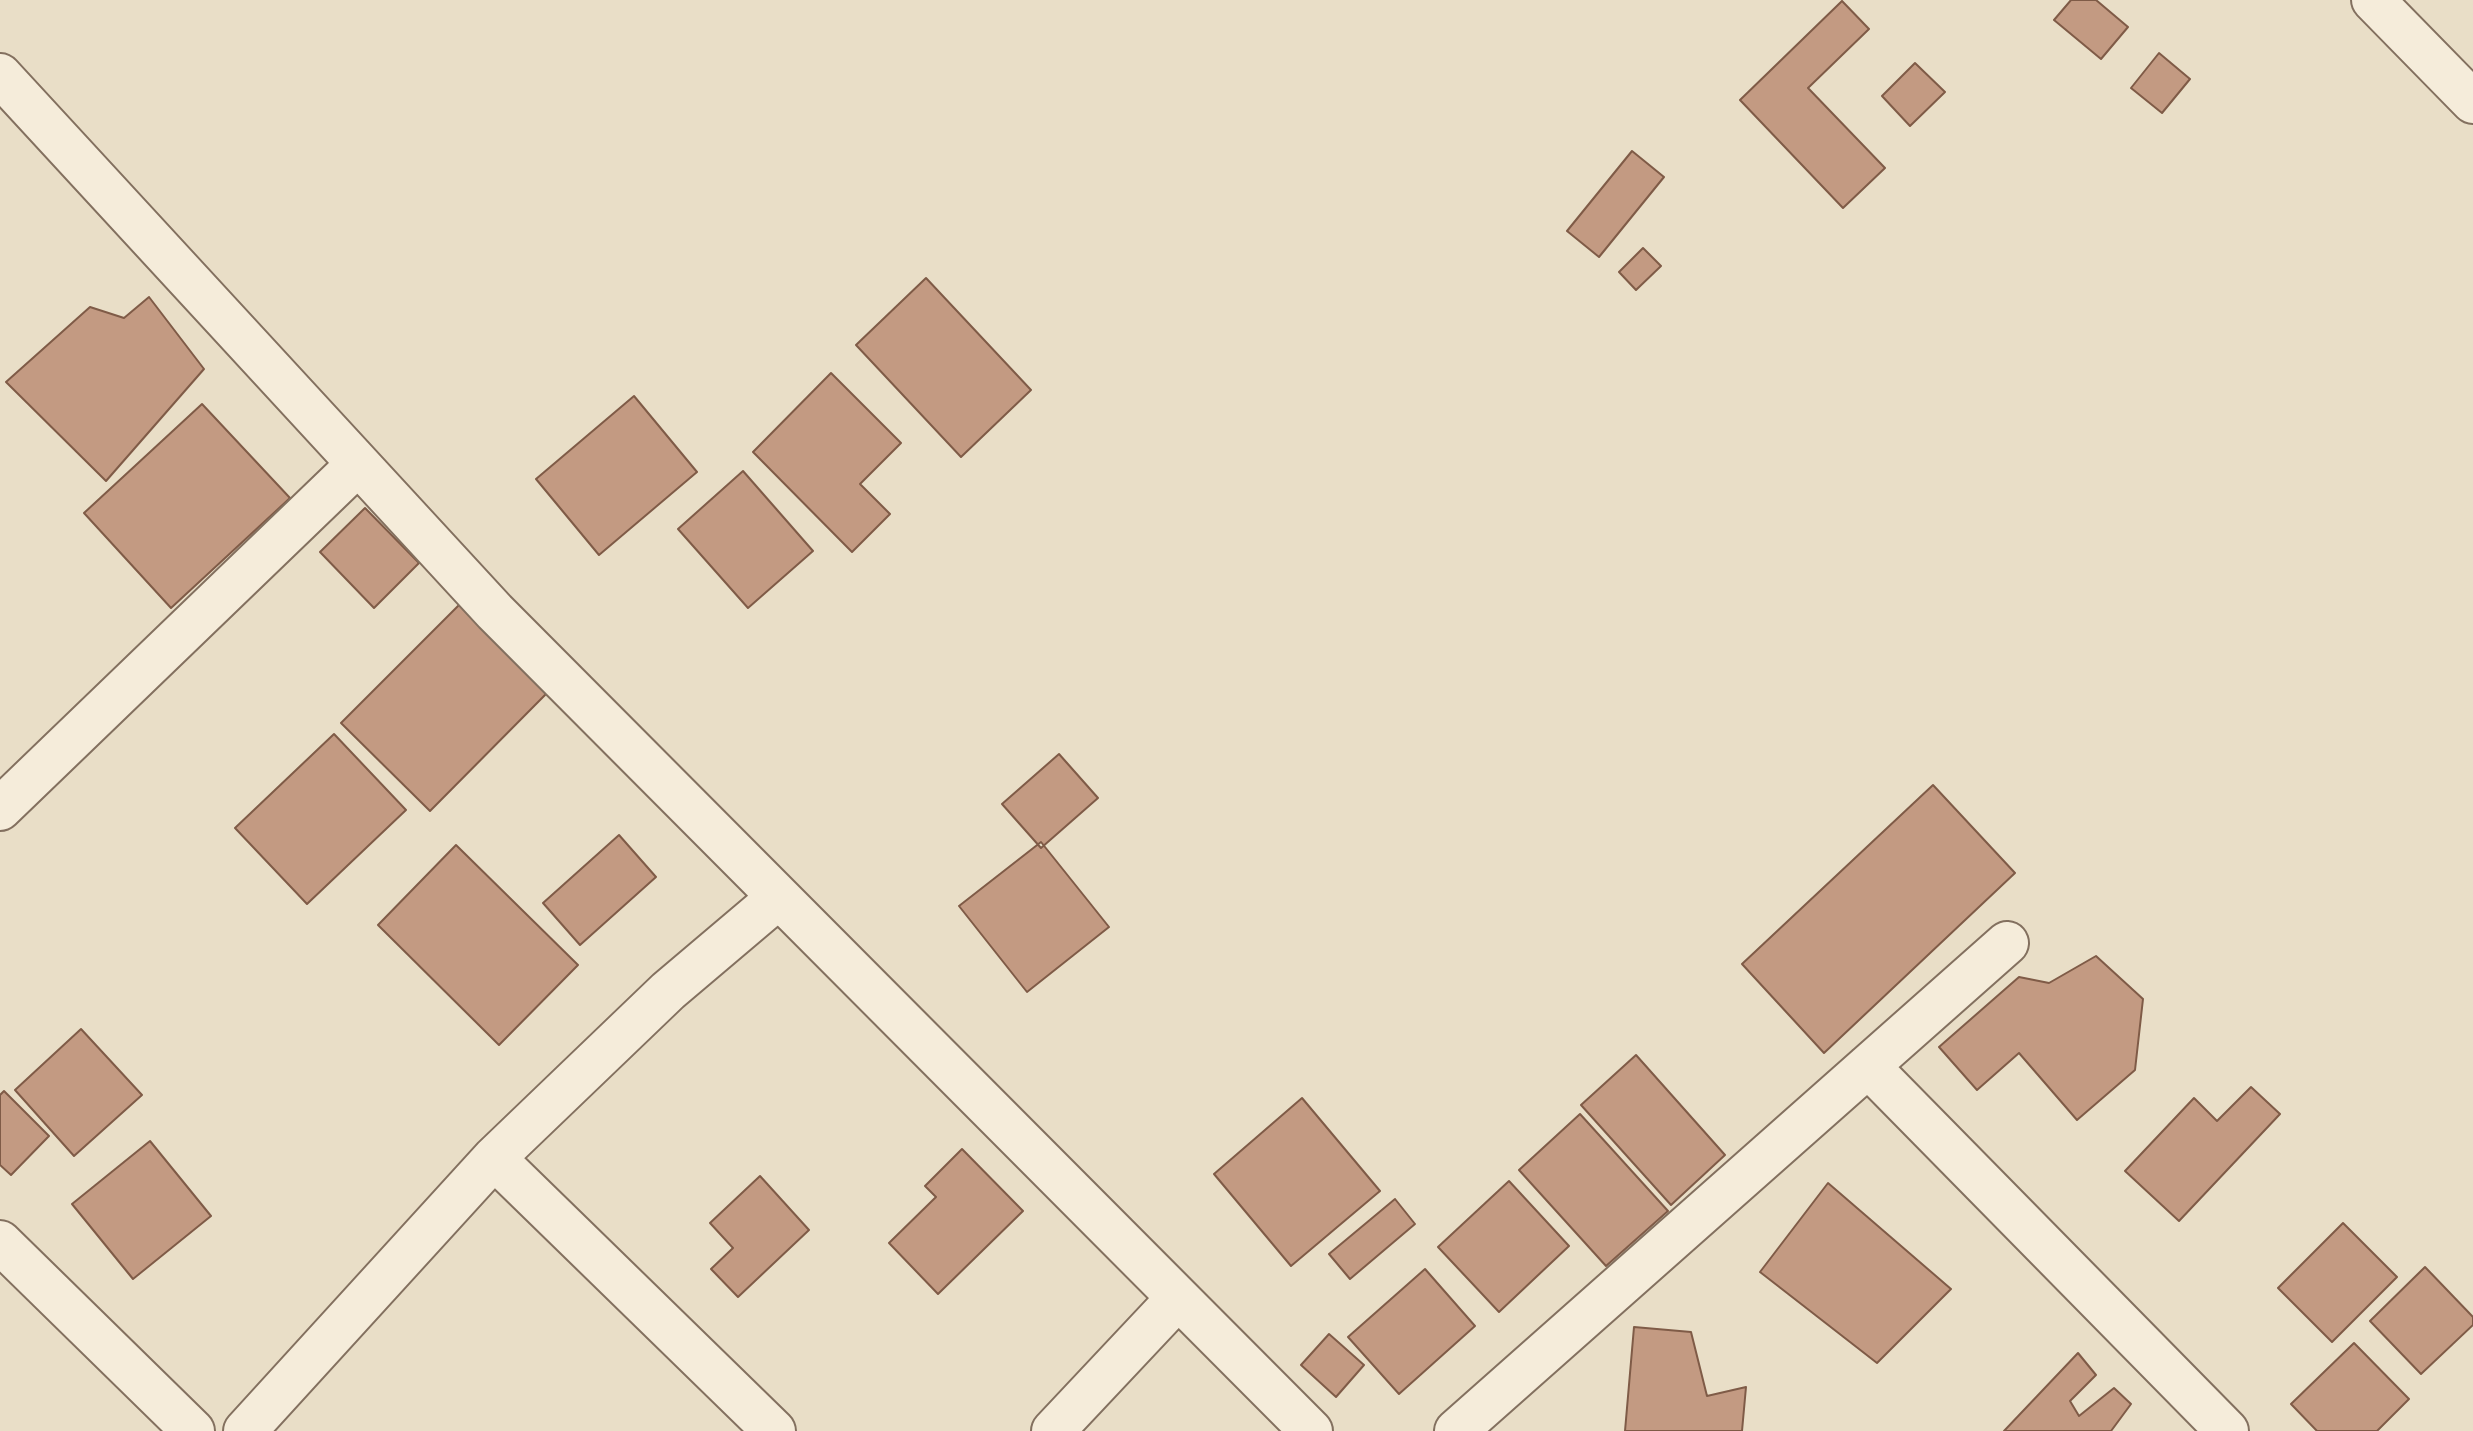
<!DOCTYPE html>
<style>
body{margin:0}
canvas{display:block;background:#e9dec7}
</style>
<canvas width="2473" height="1431"></canvas>
<script>
const ctx = document.querySelector('canvas').getContext('2d');
ctx.lineJoin = 'round';
function paint(path, color) {
  ctx.fillStyle = color;
  ctx.fill(path, 'evenodd');
}
function strokePath(path, color, width, dash) {
  ctx.strokeStyle = color;
  ctx.lineWidth = width;
  ctx.lineCap = dash ? 'butt' : 'round';
  ctx.setLineDash(dash || []);
  ctx.stroke(path);
}
const building = new Path2D(`
 M2071,0h25l32,27 -27,32 -47,-39z
 M1842,1l27,28 -61,59 77,80 -42,40 -103,-108z
 M2159,53l31,26 -28,34 -31,-25z
 M1915,63l30,29 -35,34 -28,-30z
 M1632,151l32,26 -65,80 -32,-26z
 M1643,248l18,18 -25,24 -17,-18z
 M926,278l105,112 -70,67 -105,-112z
 M149,297l55,72 -98,112 -100,-99 84,-75 34,11z
 M831,373l70,70 -41,41 30,30 -38,38 -99,-100z
 M634,396l63,76 -98,83 -63,-76z
 M202,404l88,94 -119,110 -87,-95z
 M743,471l70,80 -65,57 -70,-79z
 M365,508l54,55 -45,45 -54,-56z
 M459,605l88,88 -117,118 -89,-88z
 M334,734l72,76 -99,94 -72,-76z
 M1059,754l39,44 -57,50 -39,-44z
 M1933,785l82,88 -191,180 -82,-89z
 M619,835l37,42 -76,68 -37,-42z
 M1041,842l68,85 -82,65 -68,-86z
 M456,845l122,120 -79,80 -121,-120z
 M2096,956l47,43 -8,71 -58,50 -58,-67 -42,37 -38,-43 80,-70 30,6z
 M81,1029l61,66 -68,61 -59,-66z
 M1636,1055l89,100 -54,50 -90,-100z
 M2251,1087l29,27 -101,107 -54,-50 69,-73 23,23z
 M4,1091l45,45 -38,39 -11,-10v-70z
 M1302,1098l78,93 -89,75 -77,-92z
 M1580,1114l88,97 -62,55 -87,-96z
 M150,1141l61,75 -78,63 -61,-75z
 M962,1149l61,62 -85,83 -49,-51 47,-46 -11,-11z
 M760,1176l49,54 -71,67 -27,-28 22,-21 -23,-25z
 M1509,1181l60,65 -70,66 -61,-65z
 M1828,1183l123,106 -74,74 -117,-91z
 M1395,1199l20,25 -65,55 -21,-25z
 M2343,1223l54,54 -65,65 -54,-54z
 M2425,1267l48,50v8l-52,49 -51,-53z
 M1425,1269l50,57 -76,68 -51,-57z
 M1634,1327l57,5 16,64 39,-9 -4,44h-117z
 M1329,1334l35,31 -28,32 -35,-32z
 M2354,1343l55,56 -32,32h-60l-26,-27z
 M2078,1353l18,22 -26,26 9,15 35,-28 17,16 -20,27h-107z`);
const street = new Path2D(`
 M2373,0l100,102
 M0,75l495,537 816,819
 M0,809l358,-345
 M1868,1066l359,365
 M494,1158l280,273
 M0,1242l193,189
 M245,1431l249,-273 174,-167 111,-94
 M1053,1431l125,-133
 M1456,1431l551,-488`);
paint(building, '#c39a82');
strokePath(building, '#7f5b47', 2);
strokePath(street, '#83705f', 46);
strokePath(street, '#f5ecda', 42);
</script>
